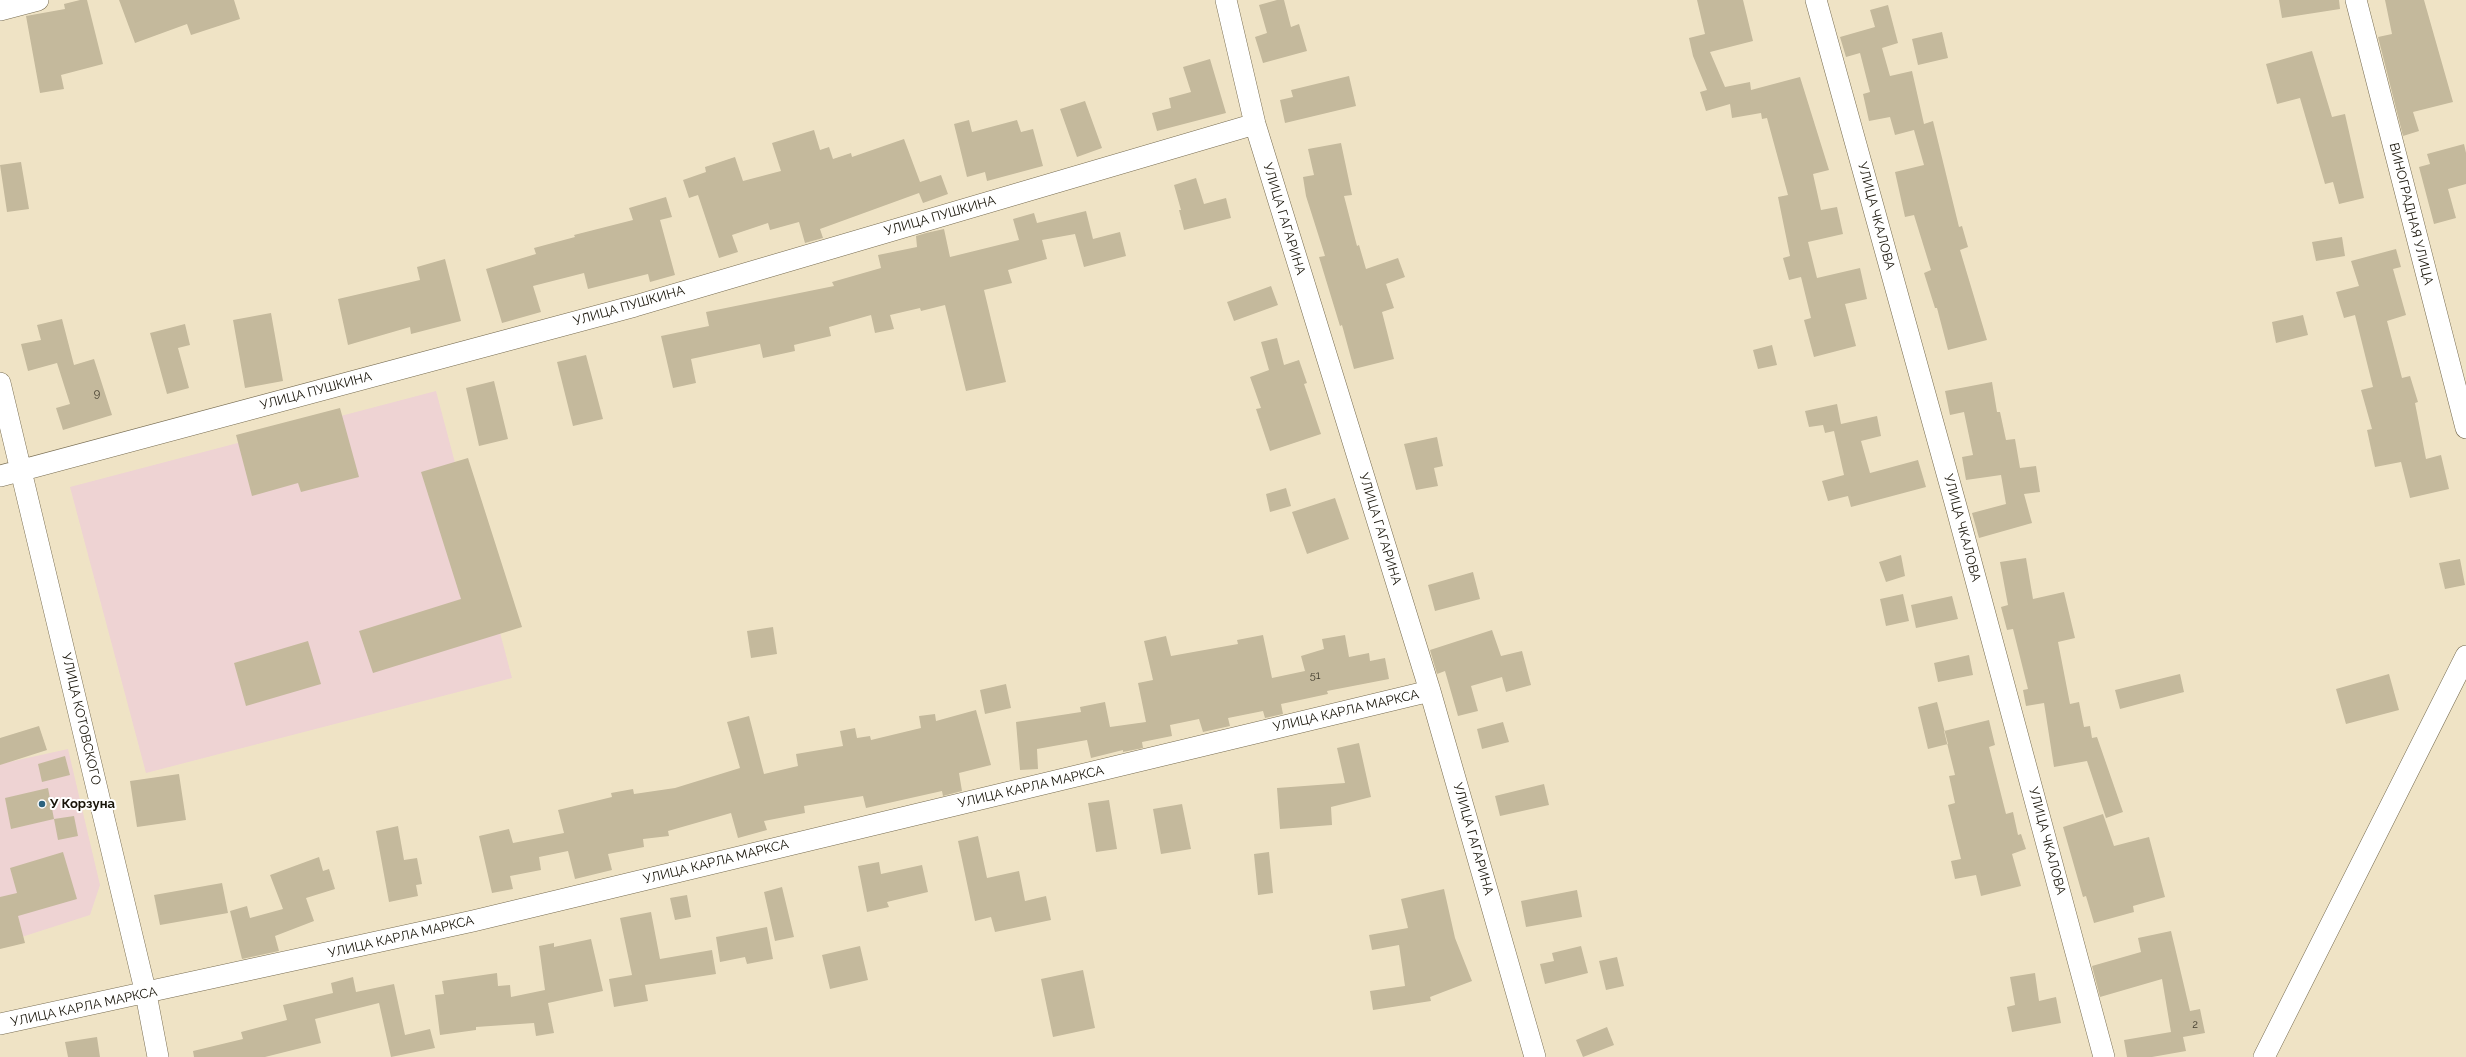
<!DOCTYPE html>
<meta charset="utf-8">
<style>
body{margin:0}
canvas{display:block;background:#efe3c5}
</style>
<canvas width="2466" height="1057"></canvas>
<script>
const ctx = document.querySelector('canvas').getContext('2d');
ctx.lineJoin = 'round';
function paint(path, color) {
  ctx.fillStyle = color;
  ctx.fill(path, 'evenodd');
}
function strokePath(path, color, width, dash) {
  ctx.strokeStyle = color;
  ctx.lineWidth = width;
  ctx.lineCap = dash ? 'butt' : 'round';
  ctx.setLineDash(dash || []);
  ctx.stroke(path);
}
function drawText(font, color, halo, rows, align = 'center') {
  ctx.font = font + ' Raleway,sans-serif';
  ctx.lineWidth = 4;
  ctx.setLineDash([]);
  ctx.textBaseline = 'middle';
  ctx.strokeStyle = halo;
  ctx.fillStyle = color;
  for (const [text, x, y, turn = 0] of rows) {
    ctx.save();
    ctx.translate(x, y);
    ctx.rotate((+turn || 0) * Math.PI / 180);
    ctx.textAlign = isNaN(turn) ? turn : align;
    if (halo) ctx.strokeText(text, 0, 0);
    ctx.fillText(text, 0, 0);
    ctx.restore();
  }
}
const commercial = new Path2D(`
 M436,391l76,287 -366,95 -76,-286z
 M68,749l32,136 -10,30 -90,29v-180z`);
const building = new Path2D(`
 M80,0h7l16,64 -42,11 3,14 -24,4 -14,-77 39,-7 -1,-5z
 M119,0h115l6,19 -49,16 -4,-11 -52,19z
 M1277,0h7l7,27 8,-3 8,27 -44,12 -8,-26 12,-4 -8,-28z
 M1697,0h46l10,41 -43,11 15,35 25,-5 1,8 49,-13 29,93 -16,4 8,36 16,-3 6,27 -35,8 9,36 43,-10 7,31 -22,5 11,42 -42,11 -10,-37 7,-2 -10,-41 -12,3 -6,-22 7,-2 -12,-59 10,-2 -21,-77 -5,1 -1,-6 -29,5 -2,-14 -24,7 -6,-19 7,-2 -14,-34 -4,-18 16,-4z
 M2279,0h60l1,9 -58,9z
 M2385,0h39l29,102 -40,10 6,19 -16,5 -25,-99 14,-3z
 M1888,5l10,38 -16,5 8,28 22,-5 12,53 9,-3 26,106 3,-1 6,21 -8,3 27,90 -39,10 -11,-42h-2l-11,-35 7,-3 -17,-55 -9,2 -10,-45 29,-7 -10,-35 -19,5 -5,-18 -21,4 -6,-27 7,-2 -10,-39 -14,4 -6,-20 35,-10 -5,-17z
 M1942,32l6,26 -30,7 -6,-26z
 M2312,51l20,66 13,-3 19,84 -25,6 -6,-22 -8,2 -25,-86 -23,6 -11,-40z
 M1210,59l16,54 -69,18 -5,-18 19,-5 -2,-10 22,-6 -8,-25z
 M1349,76l7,30 -71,17 -5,-23 13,-3 -2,-7z
 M1085,101l17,47 -25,9 -17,-48z
 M969,120l3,12 45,-12 4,12 12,-3 10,37 -56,15 -2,-9 -18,5 -13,-53z
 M814,130l6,20 9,-3 4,12 18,-6 1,4 52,-18 16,43 21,-7 7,19 -25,9 -4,-10 -99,36 3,9 -18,5 -6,-21 -29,8 -2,-7 -36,12 6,17 -19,6 -21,-63 -9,3 -6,-18 23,-8 -1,-5 30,-10 8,24 38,-10 -9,-28z
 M1341,143l11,52 -8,1 13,50 2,-1 7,24 32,-11 7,19 -19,7 8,24 -12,4 12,47 -40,10 -12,-44 -2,1 -21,-69 6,-1 -19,-60 -3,-19 11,-2 -6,-26z
 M2464,144l2,9v31l-18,5 8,29 -22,6 -15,-57 11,-3 -3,-10z
 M21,162l8,47 -22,3 -7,-47z
 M1196,178l8,26 22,-6 5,20 -47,12 -5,-20h2l-7,-25z
 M666,197l6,20 -12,3 15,55 -25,7 -2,-8 -60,15 -4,-16 -51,13 8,26 -39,11 -16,-54 50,-15 -2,-6 41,-11 -1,-2 59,-15 -4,-12z
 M1086,211l7,28 27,-7 6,24 -42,11 -9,-33 -33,6 5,19 -39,11 4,13 -28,7 22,92 -40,9 -21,-86 -24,6 -1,-3 -30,7 4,14 -19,4 -4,-18 -42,12 2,9 -37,9 1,6 -32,7 -3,-14 -69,15 5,24 -23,5 -12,-52 48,-10 -3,-14 128,-26 -2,-4 49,-14 -3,-13 39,-8 -1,-11 10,-3 18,-4 6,28 69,-17 -6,-21 21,-6 3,10z
 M2342,237l3,19 -29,5 -4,-19z
 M2396,249l5,18 -8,2 13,46 -19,6 15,57 8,-2 8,26 -3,1 11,56 15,-4 8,34 -39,9 -9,-36 -26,5 -8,-37 5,-1 -11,-39 12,-3 -18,-72 -11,3 -8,-26 23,-6 -8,-25z
 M445,259l16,62 -50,13 -1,-7 -62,18 -10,-46 82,-19 -3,-13z
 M1271,286l7,19 -44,16 -7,-19z
 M271,313l12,68 -38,7 -12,-68z
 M2303,315l5,20 -32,8 -4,-21z
 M62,319l12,46 20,-6 18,56 -49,15 -7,-22 14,-4 -13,-41 -29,8 -7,-27 20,-4 -4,-15z
 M185,324l5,21 -12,3 11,40 -22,6 -17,-61z
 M1277,338l7,27 15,-5 8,23 -3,1 17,50 -51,17 -14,-42 5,-1 -11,-31 19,-7 -8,-28z
 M1772,345l5,20 -19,4 -5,-19z
 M586,355l17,64 -30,7 -16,-64z
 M494,381l14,58 -29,7 -13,-58z
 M1992,382l5,30h3l6,28 9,-1 5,29 16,-2 4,26 -16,2 8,29 -53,15 -7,-25 34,-9 -5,-29 -35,5 -4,-23 11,-2 -9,-43 -14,3 -5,-24z
 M1837,404l4,20 36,-8 4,20 -20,5 9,32 48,-13 8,27 -75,20 -3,-11 -20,5 -6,-20 22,-6 -10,-44 -9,2 -2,-8 -14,2 -4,-16z
 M340,408l19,69 -58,15 -3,-9 -46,13 -16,-61z
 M1437,437l6,29 -9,2 4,18 -22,4 -12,-46z
 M468,458l54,169 -149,46 -14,-42 102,-32 -40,-127z
 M1286,488l5,18 -21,6 -4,-18z
 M1335,498l14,41 -42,15 -15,-42z
 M1901,555l4,21 -19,6 -7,-20z
 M2026,558l7,41 31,-7 11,46 -17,4 12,62 9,-2 5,25 6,-1 2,12 5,-1 26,75 -17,6 -19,-57 -33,6 -10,-64 -18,3 -3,-16 5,-1 -15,-60 -6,1 -6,-23 7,-2 -8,-43z
 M2460,559l5,26 -20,4 -6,-26z
 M1473,572l7,27 -45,12 -7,-26z
 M1903,594l6,27 -23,5 -6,-27z
 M1952,596l6,23 -42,9 -5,-23z
 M773,627l4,27 -26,4 -4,-27z
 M1492,630l9,26 21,-5 9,34 -25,7 -4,-15 -31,9 7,25 -20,5 -13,-45 -8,3 -7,-24z
 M1263,635l9,43 33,-7 -4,-15 23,-7 -2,-10 23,-4 4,22 20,-4 1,8 15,-3 4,21 -62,12 1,3 -47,10 2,10 -18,4 -2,-7 -35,7 2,8 -27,6 -4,-13 -29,6 2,11 -30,6 1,6 -20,4v-2l-32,8 -4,-18 -50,9 1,20 -18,1 -4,-48 65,-10 -1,-5 25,-5 5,25 36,-5 -8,-39 15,-3 -9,-39 22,-5 5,20 67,-12 -1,-4z
 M308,641l13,43 -75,22 -12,-43z
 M1969,655l4,20 -35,7 -4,-19z
 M2180,674l4,18 -64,17 -5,-19z
 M2389,674l10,36 -53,14 -10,-35z
 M1006,684l5,24 -26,6 -5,-24z
 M1937,702l11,42 -20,5 -10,-42z
 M976,710l15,55 -32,8 3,18 -19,5 -1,-5 -76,17 -3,-12 -59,10 1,7 -41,8 3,9 -29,8 -7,-25 -63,18 1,5 -26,3 1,8 -36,7 4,16 -37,9 -7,-28 -29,6 2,13 -31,6 3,13 -21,4 -13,-57 30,-7 4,14 51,-10 -6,-23 54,-13 -1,-4 22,-4 1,5 41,-6 65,-20 -13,-46 22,-6 15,58 34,-8 -2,-12 47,-8 -3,-15 15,-3 2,10 13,-2 1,4 50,-12 -2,-12 16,-2 1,7z
 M1989,720l6,25 -6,2 17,67 7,-2 5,23 3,-1 5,15 -14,5 9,32 -40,10 -5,-21 -21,4 -4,-18 10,-2 -13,-54 7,-2 -6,-27 6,-1 -11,-44z
 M1503,722l6,20 -27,7 -5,-20z
 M39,726l8,24 -47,15v-27z
 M1359,743l12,54 -40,10 1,18 -52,4 -3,-41 68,-5 -8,-35z
 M65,756l5,19 -28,7 -4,-18z
 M179,774l7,46 -49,7 -7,-46z
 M1544,784l5,21 -49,11 -5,-20z
 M48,788l6,31 -43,10 -6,-31z
 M1109,800l8,49 -21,3 -8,-49z
 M1182,804l9,45 -30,5 -8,-45z
 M2103,814l11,32 35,-9 16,60 -32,9 1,6 -40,11 -8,-27 -3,1 -20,-70z
 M74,816l4,20 -20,4 -4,-21z
 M398,826l6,34 13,-2 5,26 -6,1 2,11 -29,6 -13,-71z
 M978,836l9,42 32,-7 6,30 21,-5 5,24 -56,12 -4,-15 -16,4 -17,-80z
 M63,852l14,47 -59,17 7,27 -25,6v-52l17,-4 -7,-25z
 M1269,852l4,41 -15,2 -4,-41z
 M319,857l4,14 6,-2 6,20 -29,9 8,23 -39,15 4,15 -37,8 -12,-48 17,-5 3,12 33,-9 -13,-34z
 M879,862l2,12 41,-9 6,27 -41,10 2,5 -22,5 -9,-46z
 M222,883l6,30 -68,12 -6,-30z
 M782,887l12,50 -19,4 -11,-49z
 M1444,889l11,49 17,43 -42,16 1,4 -58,9 -3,-19 35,-5 -6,-41 -27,5 -3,-15 39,-7 -7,-29z
 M1577,890l5,27 -56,10 -5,-26z
 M687,895l4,22 -16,3 -5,-22z
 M651,912l9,47 52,-9 4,24 -71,11 3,16 -34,6 -5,-28 23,-4 -12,-57z
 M767,927l6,32 -26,5 -2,-7 -25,5 -4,-25z
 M2171,931l19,80 10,-2 5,24 -22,4 3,14 -34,6h-25l-3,-17 47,-8 -9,-53 -62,18 -8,-31 49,-14 -3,-14z
 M591,939l12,52 -55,12 6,30 -18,3 -2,-13 -58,4v3l-36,5 -5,-40 9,-1 -2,-13 55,-8 1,13 12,-1 1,12 34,-7 -6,-44 15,-3v4z
 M860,946l8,34 -38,9 -8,-34z
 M1581,946l7,27 -43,11 -5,-20 14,-3 -2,-8z
 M1617,957l7,29 -18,4 -7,-29z
 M1083,970l12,58 -42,9 -12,-58z
 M2035,973l4,28 17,-4 5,26 -49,9 -5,-25 8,-2 -5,-28z
 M353,977l3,15 38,-8 11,51 25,-6 5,19 -44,9 -12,-54 -64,16 6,24 -56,14h-71l-1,-6 50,-12 -2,-7 46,-12 -4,-15 50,-12 -2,-10z
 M1607,1027l7,18 -31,12 -7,-17z
 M97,1037l3,20h-32l-3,-15z`);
const street = new Path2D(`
 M1226,0l29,124 175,567 105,366
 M1816,0l140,506 148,551
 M2356,0l110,428
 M0,10l38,-10
 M0,383l146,611 12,63
 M0,476l635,-170 620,-182
 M0,1024l473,-103 957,-230
 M2264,1057l202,-401`);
const markers = [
 [42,804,4,"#2c637e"]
];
const numberNames = [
 ["9",97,394],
 ["51",1315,676],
 ["2",2195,1025]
];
const streetNames = [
 ["ВИНОГРАДНАЯ УЛИЦА",2411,214,76],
 ["УЛИЦА ПУШКИНА",940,216,-16],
 ["УЛИЦА ЧКАЛОВА",1876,216,75],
 ["УЛИЦА ГАГАРИНА",1284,219,73],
 ["УЛИЦА ПУШКИНА",629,306,-16],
 ["УЛИЦА ПУШКИНА",316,391,-15],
 ["УЛИЦА ЧКАЛОВА",1962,528,75],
 ["УЛИЦА ГАГАРИНА",1380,529,73],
 ["УЛИЦА КАРЛА МАРКСА",1346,711,-13],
 ["УЛИЦА КОТОВСКОГО",81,719,77],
 ["УЛИЦА КАРЛА МАРКСА",1031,787,-13],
 ["УЛИЦА ГАГАРИНА",1473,839,74],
 ["УЛИЦА ЧКАЛОВА",2047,841,75],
 ["УЛИЦА КАРЛА МАРКСА",716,862,-14],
 ["УЛИЦА КАРЛА МАРКСА",401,937,-13],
 ["УЛИЦА КАРЛА МАРКСА",84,1007,-12]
];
const poiNames = [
 ["У Корзуна",50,804]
];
paint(commercial, '#eed3d3');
paint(building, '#c4b99c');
strokePath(street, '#786d52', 22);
strokePath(street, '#fff', 21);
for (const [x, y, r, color] of markers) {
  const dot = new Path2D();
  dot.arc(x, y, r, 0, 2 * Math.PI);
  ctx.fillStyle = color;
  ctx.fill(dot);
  strokePath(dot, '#fff', 1.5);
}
drawText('11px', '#423c2d', null, numberNames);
drawText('13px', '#171308', '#fff', streetNames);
drawText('bold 13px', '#171308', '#fff', poiNames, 'left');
</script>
